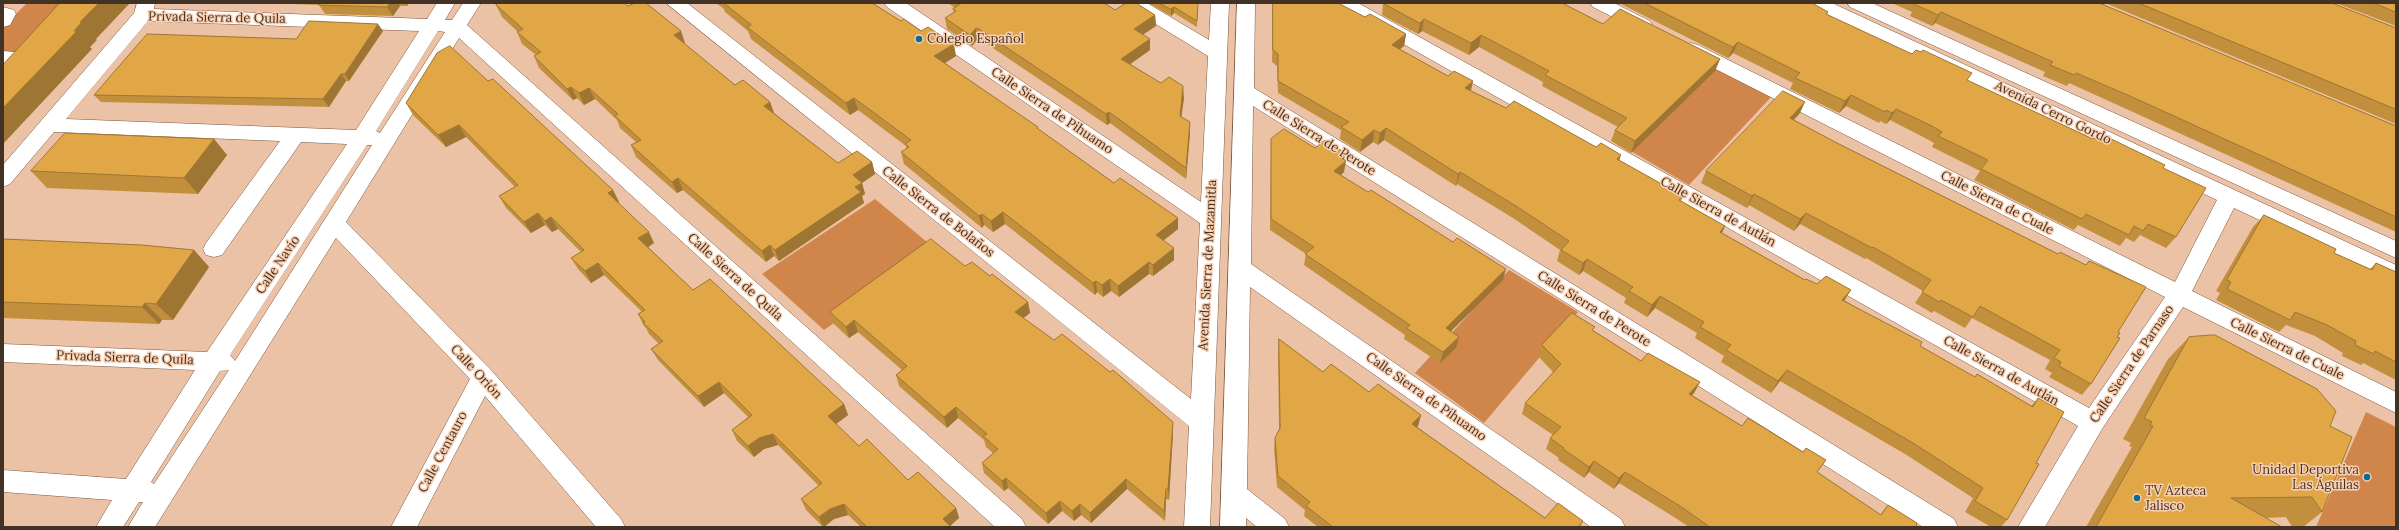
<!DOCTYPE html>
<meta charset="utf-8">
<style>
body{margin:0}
#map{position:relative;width:2399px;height:530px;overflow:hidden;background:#ebc2a5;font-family:Lora,serif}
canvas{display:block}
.frame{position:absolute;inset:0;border:4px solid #423226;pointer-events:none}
</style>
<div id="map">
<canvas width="2399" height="530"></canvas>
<div class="frame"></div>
</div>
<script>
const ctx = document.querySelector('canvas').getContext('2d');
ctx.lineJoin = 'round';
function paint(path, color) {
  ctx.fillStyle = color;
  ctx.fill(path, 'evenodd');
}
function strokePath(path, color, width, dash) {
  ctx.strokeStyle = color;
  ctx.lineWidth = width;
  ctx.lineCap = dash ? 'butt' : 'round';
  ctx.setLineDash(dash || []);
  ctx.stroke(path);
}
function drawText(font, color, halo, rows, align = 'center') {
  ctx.font = font + ' Lora,serif';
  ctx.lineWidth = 3;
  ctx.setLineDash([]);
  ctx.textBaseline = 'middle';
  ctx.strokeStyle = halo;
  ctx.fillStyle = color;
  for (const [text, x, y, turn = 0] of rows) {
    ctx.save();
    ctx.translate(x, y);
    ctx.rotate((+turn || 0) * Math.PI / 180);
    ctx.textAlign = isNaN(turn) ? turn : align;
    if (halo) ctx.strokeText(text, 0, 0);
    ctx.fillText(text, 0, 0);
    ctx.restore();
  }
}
const green = new Path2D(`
 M27,3h48l-49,51 -23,-1v-26z
 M1710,63l63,32 -84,90 -60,-35z
 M875,199l63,52 -114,79 -62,-56z
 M1509,270l69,42 -94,111 -69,-50z
 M2366,412l30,15v100h-80z`);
const minor = new Path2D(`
 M137,3h18l-1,6 273,10 10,-16h18l-10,17h7l11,-17h18l-14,22 555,494 4,8h-31l-536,-489 -113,184 145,148 130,149 4,8h-29l-111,-131 -68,131h-26l79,-148 -134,-141 -181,289h-27l15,-25h-4l-16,25h-27l16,-27 -109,-8v-22l123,9 69,-109 -192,-8v-18l204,8 140,-208 -46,-2 -79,113 -8,2 -8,-2 -3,-6 3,-6 74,-102 -226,-9 -44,52 -7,3v-22l131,-152zM148,21l271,10 -63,99 -290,-11zM438,31l7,1 -65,101 -4,-2zM367,145h5l-137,216 -5,-6zM229,370l-75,114 -3,-2 69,-111z
 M666,3h21l504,396 9,-176 -313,-216 -3,-4h22l295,199 7,-146 -80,-49 -3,-4h22l62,37 2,-37h18l-19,524h-26l5,-101z
 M1237,3h18l-1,85 700,431 4,8h-35l-670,-421 -2,158 370,255 4,8h-34l-341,-240 -3,202 38,30 4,8h-32l-11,-9v9h-26z
 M1335,3h23l731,405 76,-111 -481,-244 -2,-4 2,-4 7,-2 7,2 477,237 42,-82 -406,-193 -3,-4h24l564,262v19l-162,-76 -42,83 204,101v21l-213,-106 -81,122 -57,98h-27l60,-101 -740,-419z
 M1590,3h24l36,18 2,4 -2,4 -7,2 -7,-2 -43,-22z
 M1847,3h25l524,238v17l-546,-251z
 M3,7l11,3 2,4 -6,11 -7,2z
 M3,51l33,3 3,4 -3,4 -7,2 -26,-1z`);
const wall = new Path2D(`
 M290,3h119l-2,3h-7l-7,10 -68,-2 -6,-9 -29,-1z
 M716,3h156l84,53 -11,7 93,66 76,54 64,35v11l-15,12 11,19 -21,16 -4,-2 -30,23 -8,-6 -8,6 -6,-5 -2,3 -90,-71 -12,8 -9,-7 -2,3 -78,-64 -3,-12 5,-3v-3l-48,-36 -8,5 -99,-76 -3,-8 -23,-19 -1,-3z
 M948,3h156l11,7 40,5 1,11 -13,8 7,16 -20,14 54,34 -3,19 9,16 -4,46 -76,-56 -3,2 -126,-85 -3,-1 -6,7 -25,-17 -2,-11 9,-5 -1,-4 2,-1z
 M1148,3h50l-1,24 -23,-14 -3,3z
 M1273,3l92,14 41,17 -2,12 -5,3 49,27 25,5 -2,10 35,17 113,52 64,36 -2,5 44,25 -3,7 83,47 12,4 34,6 -7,10 76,46 55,31 56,29 7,-8 -2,65 -29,57 -6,7h-10l-26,-15 8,-14 -68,-44 -125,-73 -9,12 -50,-31 3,-6 -29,-18 2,-5 -42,-25 -8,9 -23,-14 2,-5 -43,-27 -4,4 -22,-14 3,-11 -47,-32 -56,-34 -1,2 -72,-46 -6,5 -5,-3 -13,10 -20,-13 1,-9 -63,-37 -1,-27 -5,-4z
 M1383,3h183v2l37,19 117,35 -5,12 -84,82 -20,-12 4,-11 3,-3 -76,-41 1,-4 -64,-35 -10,8 -47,-24 -4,3 -36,-19z
 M1619,3h193l16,9 -1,3 266,124 70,29 13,69 -10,11 -26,-13 -6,7 -8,-4 -6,8 -42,-21 -4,5 -100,-50 6,-9 -48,-24 2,-4 -9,-5 -35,-18 -4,4 -6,-3 -1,2 -33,-17 -7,7 -49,-24 3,-6 -60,-30 -5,5z
 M1892,3h207l297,123v106l-274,-125 -53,-24 -2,3 -24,-10 2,-4 -110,-49 -3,3 -22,-10 2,-4z
 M2105,3h227l64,25v96z
 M2336,3h60v23z
 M496,5l132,1 57,37 -1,1 51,41 35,17 4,11 64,50 34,-1 3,12 -13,9 3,11 -3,2 2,7 -85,58 -5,-5 -8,6 -83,-72 -6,3 -41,-36 -5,-12 5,-3 -16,-14 -3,-8 -22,-21 -11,6 -7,-7 -4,2 -34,-32 -5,-12 2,-1 -14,-11 -5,-12h1l-16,-15z
 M383,31l-34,50h-3l-17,26 -228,-5 -7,-7 202,-56z
 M488,81l125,109 6,12h-1l36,41 -6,4 45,43 151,114 4,11 -12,9 23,22 49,34 48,28 3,10 -9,8 1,1h-90l-13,-12 -14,4 -10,8h-1l-17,-17 -5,-11 18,-13 -41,-41 -14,4 -10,8 -17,-16 -5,-11 16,-13 -24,-24 -20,14 -46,-47 -7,-11 8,-5 -10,-10 -3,-6 -2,-2 -6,-12 4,-2 -9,-9 -29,-28 -13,8 -13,-14 -7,-11 10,-6 -23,-23 -6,3 -7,-7 -14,8 -25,-25 -7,-12 16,-9 -49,-50 -20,10 -33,-32 -7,-12z
 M1800,113l-6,7 41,22 223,112 28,11 3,-4 29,71 -27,52 -9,11 -33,-18 3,-4 -7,-4 5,-9 -78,-42 -7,10 -31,-17 -2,2 -17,-10 8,-12 -57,-33 -1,1 -65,-35 -6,7 -45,-26 -2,3 -46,-25 5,-12z
 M214,139l13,16 -29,39 -151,-6 -16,-17z
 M1271,139l44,9 29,12v12l-3,3 162,105 -52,51 5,17 -16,15 -36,-24 1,-4 -101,-70 2,-11 -36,-24 1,-80z
 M2264,215l70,38 36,16 6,-6 20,9v108l-33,-17 -2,2 -19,-9 1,-3 -28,-17 -29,-11 -7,7 -63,-32 4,-7 -4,-2 37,-64z
 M3,239l191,11 15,17 -36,53h-11l-3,4 -156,-6z
 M965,266l25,10 38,26 2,11 -7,5 150,115 -4,67 -3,-1 -1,22 -38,-32 -36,34 -10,-8 -7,6 -12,-10 -14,13 -40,-36 -4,3 -20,-18 -2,-10 11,-10 -7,-6 -2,-7 -26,-22 -11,10 -48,-42 -3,-11 6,-5 -44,-38 -9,6 -16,-15 -3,-11z
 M1594,331l47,30 59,21 -6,11 -2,2 125,77 63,43 8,-10 30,22h-229l-15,-10 -55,-34 -5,6 -25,-17 -5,6 -26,-18 1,-2 -13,-9 4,-11 3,-3 -31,-21 3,-11 28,-31 -15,-16 4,-11z
 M2189,337l141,89 -8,86 -19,15h-11l-6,-10 -21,1 17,9h-196l46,-80 -3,-1 2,-3 -8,-4 45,-80z
 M1279,339l44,33 98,43 -3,11 -1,1 128,91 38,3 -3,6h-262l-14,-11 1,-6 -28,-23 -3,-38 1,-11 4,-8 -1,-79z`);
const shadedWall = new Path2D(`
 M99,3h31l-34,36 1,1 -7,7 2,2 -89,95v-36l77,-86z
 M390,3h8l2,3 -7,10 -6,-9z
 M406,3h3l-2,3z
 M1174,7v6l-3,3v-7z
 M1941,12l-6,11 -3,3 6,-11z
 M1155,15l1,11 -21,14 -1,-11z
 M1424,19l-2,12 -4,3 2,-11z
 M378,24l5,7 -34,50 -4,-7z
 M976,28l2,11 -6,7 -2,-11z
 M681,31l4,12 -7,4 -4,-12z
 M1406,34l-2,12 -14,11 2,-12z
 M1481,35l-2,12 -10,8 2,-12z
 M1150,39v11l-28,20 -1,-11z
 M1738,42l-5,11 -5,5 5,-11z
 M954,44l2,12 -19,12 -3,-12z
 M1720,59l-5,12 -84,82 4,-12z
 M341,74l5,7 -17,26 -6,-8z
 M1473,81l-3,12 -5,-5z
 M1183,86l1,12 -4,29v-11z
 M571,87l6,11 -4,2 -6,-11z
 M589,88l6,11 -11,6 -5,-12z
 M1851,95l-5,11 -7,7 6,-12z
 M854,98l4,12 -8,5 -4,-12z
 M770,102l4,11 -10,-7z
 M1805,102l-5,11 -15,16 5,-11z
 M1896,109l-6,11 -4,4 6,-11z
 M1109,112l1,11 -3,2 -1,-11z
 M1190,122v11l-4,46v-11z
 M459,125l7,12 -20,10 -8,-12z
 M1386,128l-2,12 -6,5 2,-12z
 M1374,130l-1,12 -13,10 2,-12z
 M214,139l13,16 -29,39 -14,-16z
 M1345,153l-1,9 2,-1 -2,11 -11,10 1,-11 6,-14z
 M1621,155l-4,12v-8z
 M872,162l3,12 -13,9 3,11 -3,2 2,7 -85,58 -4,-11 78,-75z
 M1460,172l-3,12 -1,2 2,-12z
 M678,178l5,12 -6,3 -5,-11z
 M613,190l6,12 -5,2 -6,-11z
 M1754,194l-5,11 -2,3 5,-12z
 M1003,212l2,12 -12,8 -2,-11z
 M538,213l7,12 -14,8 -7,-11z
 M1806,213l-6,11 -6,7 6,-12z
 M982,214l2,11 -2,3 -3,-12z
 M551,217l7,12 -6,3 -7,-11z
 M1178,218v11l-22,17v-11z
 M1725,226l-5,11v-5z
 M649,232l5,11 -10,7 -6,-12z
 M770,245l4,11 -8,6 -4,-11z
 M1174,248v12l-21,16v-11z
 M194,250l15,17 -36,53 -17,-16z
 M1587,259l-4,12 -4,4 4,-12z
 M1149,262v12l-30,23 -1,-11z
 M598,263l6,12 -13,8 -6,-12z
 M1506,269l-3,11 -60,59 3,-11z
 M1110,279l1,12 -8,6 -1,-12z
 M1096,281l1,11 -2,3 -2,-12z
 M1851,290l-7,11 -2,-1z
 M1660,296l-5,12 -8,9 5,-12z
 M1028,302l2,11 -13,10 -2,-11z
 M145,303l17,17 -3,4 -17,-17z
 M854,320l4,12 -9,6 -3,-11z
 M1459,337l-3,11 -16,15 3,-11z
 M1787,370l-7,11 -9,12 7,-12z
 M719,382l5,11 -20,14 -6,-11z
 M1700,382l-6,11 -10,12 5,-11z
 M844,404l4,11 -16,12 -4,-11z
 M956,407l2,11 -11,10 -3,-11z
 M1421,415l-3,11 -8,9 2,-11z
 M1173,422v11l-4,67 -1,-11z
 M773,434l5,11 -14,4 -10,8 -6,-11 11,-8z
 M1594,461l-5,11 -5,6 5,-11z
 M1625,472l-6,11 -5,6 5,-11z
 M1006,478l2,10 -4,3 -2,-10z
 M1126,479l1,10 -36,34 -1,-10z
 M1166,489v10l-1,22 -1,-10z
 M1060,501l2,10 -14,13 -2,-11z
 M844,504l4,11 -14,4 -10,8h-1l-4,-10 11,-8z
 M1080,504l1,11 -7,6 -2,-10z
 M956,508l3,10 -10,9 -6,-8z`);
const building = new Path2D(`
 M60,3h39l-19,19h2l-8,9h3l-74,77v-43z
 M320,3h70l-3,4 -68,-2z
 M499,3h125l4,3 7,-3h11l35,28 -7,4 61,50 8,-5 27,22 -6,4 74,57 19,-12 15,11 -19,13 9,8 -7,4 6,5 -86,58 -5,-5 -8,6 -84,-73 -6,4 -41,-37 10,-5 -26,-24 3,-2 -29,-26 -10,5 -8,-6 -4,2 -33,-33 7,-4 -24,-20 6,-3 -27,-24z
 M724,3h148l29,18 3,-2 17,12 7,-4 26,17 -20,12 104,71 -1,1 77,55 6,-5 58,40 -22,17 18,13 -21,17 -4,-3 -31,24 -8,-7 -8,6 -6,-4 -3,2 -90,-71 -12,9 -9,-7 -3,2 -78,-64 8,-5 -4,-3 6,-4 -57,-42 -8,5 -99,-76 4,-2z
 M962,3h142l11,7 11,-7h10l19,12 -21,14 16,10 -29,20 40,24 8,-6 14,9 -3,30 10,6 -4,46 -77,-56 -3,2 -127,-85 -3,-1 -6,7 -25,-17 11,-7 -3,-2z
 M1159,3h39l-1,18 -23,-14 -3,2z
 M1273,3h65l27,14 5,-3 36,20 -14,11 56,31 6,-5 19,10 -8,7 41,20 8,-7 82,46 5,-4 20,12 -4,4 66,37 -4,4 46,26 -5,6 85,48 1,-1 11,5 9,-8 25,14 -9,10 80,42 -2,4 55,31 2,-3 56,33 5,-9 26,14 -28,51 3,1 -32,56 -32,-19 8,-13 -70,-45 -126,-73 -9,11 -52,-31 5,-5 -31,-18 4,-5 -44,-26 -8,9 -23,-14 4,-4 -46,-28 -4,4 -22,-13 8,-9 -53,-35 -56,-34 -2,2 -72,-46 -6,5 -6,-3 -12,10 -21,-13 8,-5 -71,-41v-27l-5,-4z
 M1383,3h183l-2,1 39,20 17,-15 100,50 -85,82 -20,-11 12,-12 -82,-43 4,-4 -68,-36 -10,8 -47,-24 -4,4z
 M1645,3h167l16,9 -2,2 86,40 4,-4 5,2 2,-2 49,23 -5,7 126,59 2,-1 7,3 3,-5 60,29 -2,3 43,20 -30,49 -28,-13 -5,7 -9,-5 -5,9 -43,-21 -4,5 -101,-50 7,-9 -50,-24 4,-4 -10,-6 -36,-17 -4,4 -6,-3 -1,2 -34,-17 -6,6 -50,-23 5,-5 -62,-31 -5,5z
 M1918,3h181l297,123v91l-266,-121 -54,-23 -2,2 -24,-10 3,-3 -112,-50 -3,3 -22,-10z
 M2139,3h193l64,25v81z
 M2374,3h22v9z
 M309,21l69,3 -33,50h-4l-18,25 -229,-4 53,-61 149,5z
 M450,46l38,35 5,-2 120,111 -5,3 41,39 -11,6 55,52 17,-11 134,125 -16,12 31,30 8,-7 41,41 10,-8 38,36 -13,11 8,8h-84l-23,-23 -14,5 -11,8 -18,-18 21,-16 -49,-49 -14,4 -11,8 -16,-16 20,-15 -33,-33 -21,14 -47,-47 12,-8 -20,-18 2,-1 -7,-8 7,-4 -47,-47 -13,8 -14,-13 13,-8 -33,-33 -6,4 -7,-8 -14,9 -25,-26 19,-11 -59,-60 -21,10 -32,-32 31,-50z
 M1783,91l22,11 -15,16 45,24 223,112 2,-2 26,13 3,-4 57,26 -28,45 2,1 -3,4 3,1 -29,46 -32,-18 2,-4 -7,-4 6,-8 -80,-44 -7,11 -32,-17 -2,2 -17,-10 9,-12 -58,-33 -1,1 -66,-35 -6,6 -46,-25 -2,2 -46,-25z
 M1284,129l31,19 10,-8 20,13 -5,4 6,4 -12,10 34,21 3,-2 82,52 4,-4 49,31 -60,59 13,9 -16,15 -37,-24 4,-3 -105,-71 9,-7 -43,-28v-80z
 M65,133l149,6 -30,39 -153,-7z
 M2264,215l72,34 -2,4 38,17 4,-7 20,9v90l-21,-11 -1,3 -19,-9 1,-4 -29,-16 -32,-13 -5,8 -63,-31 4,-7 -4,-2z
 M3,239l139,6 52,5 -38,54 -11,-1 -3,4 -139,-5z
 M931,239l34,27 7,-4 18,14 2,-2 36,28 -13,10 39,28 8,-6 48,38 3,-2 60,52 -5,67h-2l-2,22 -38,-32 -36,34 -10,-9 -8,7 -12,-10 -14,12 -40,-35 -4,3 -20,-18 16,-14 -15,-13 4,-2 -31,-27 -12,10 -48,-42 11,-9 -53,-46 -8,7 -16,-15z
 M1572,313l23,14 -3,3 49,31 7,-8 52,29 -11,12 53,32 6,-8 55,34 3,-4 20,12 -9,12 64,43 7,-10 29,18 -1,3 2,1h-208l-30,-21 -55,-34 -6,6 -25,-17 -5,6 -26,-18 1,-1 -14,-10 11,-11 -36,-24 36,-39 -19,-19z
 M2215,335l102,54 19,22 -6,15 22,11 -30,75 -10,-15 -81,1 51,29h-186l57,-101 -3,-1 2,-3 -8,-4 45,-81z
 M1279,339l44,33 8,-8 38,28 9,-8 43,31 -9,9 133,94 13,-15 25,18 -5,6h-245l-27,-21 4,-4 -32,-26 -3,-38 5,-10z`);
const markers = [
 [919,39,4,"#086c9a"],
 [2367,477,4,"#086c9a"],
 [2137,498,4,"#086c9a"]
];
const streetNames = [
 ["Privada Sierra de Quila",217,18,1],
 ["Calle Sierra de Pihuamo",1052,111,34],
 ["Avenida Cerro Gordo",2053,113,26],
 ["Calle Sierra de Perote",1319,138,32],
 ["Calle Sierra de Cuale",1997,203,27],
 ["Calle Sierra de Bolaños",938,212,38],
 ["Calle Sierra de Autlán",1718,212,29],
 ["Calle Navío",278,265,-56],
 ["Avenida Sierra de Mazamitla",1208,265,-87],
 ["Calle Sierra de Quila",735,277,42],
 ["Calle Sierra de Perote",1594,309,32],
 ["Calle Sierra de Cuale",2287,349,26],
 ["Privada Sierra de Quila",125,358,2],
 ["Calle Sierra de Parnaso",2132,364,-56],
 ["Calle Sierra de Autlán",2001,371,29],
 ["Calle Orión",476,372,47],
 ["Calle Sierra de Pihuamo",1426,397,35],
 ["Calle Centauro",443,452,-62]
];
const poiNames = [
 ["Colegio Español",927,39],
 ["Unidad Deportiva",2359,470,"right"],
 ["Las Águilas",2359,485,"right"],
 ["TV Azteca",2145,491],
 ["Jalisco",2145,506]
];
paint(green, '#d0864b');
strokePath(minor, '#7a563c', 1);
paint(minor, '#fff');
paint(wall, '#c2903d');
paint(shadedWall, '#9e7532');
paint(building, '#e1a747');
strokePath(building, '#9e7532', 1);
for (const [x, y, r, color] of markers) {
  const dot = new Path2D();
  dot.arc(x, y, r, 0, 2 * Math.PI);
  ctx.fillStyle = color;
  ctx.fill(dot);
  strokePath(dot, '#f9cfb1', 1.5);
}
drawText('13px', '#423226', '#f9cfb1', streetNames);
drawText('13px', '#423226', '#f9cfb1', poiNames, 'left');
</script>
